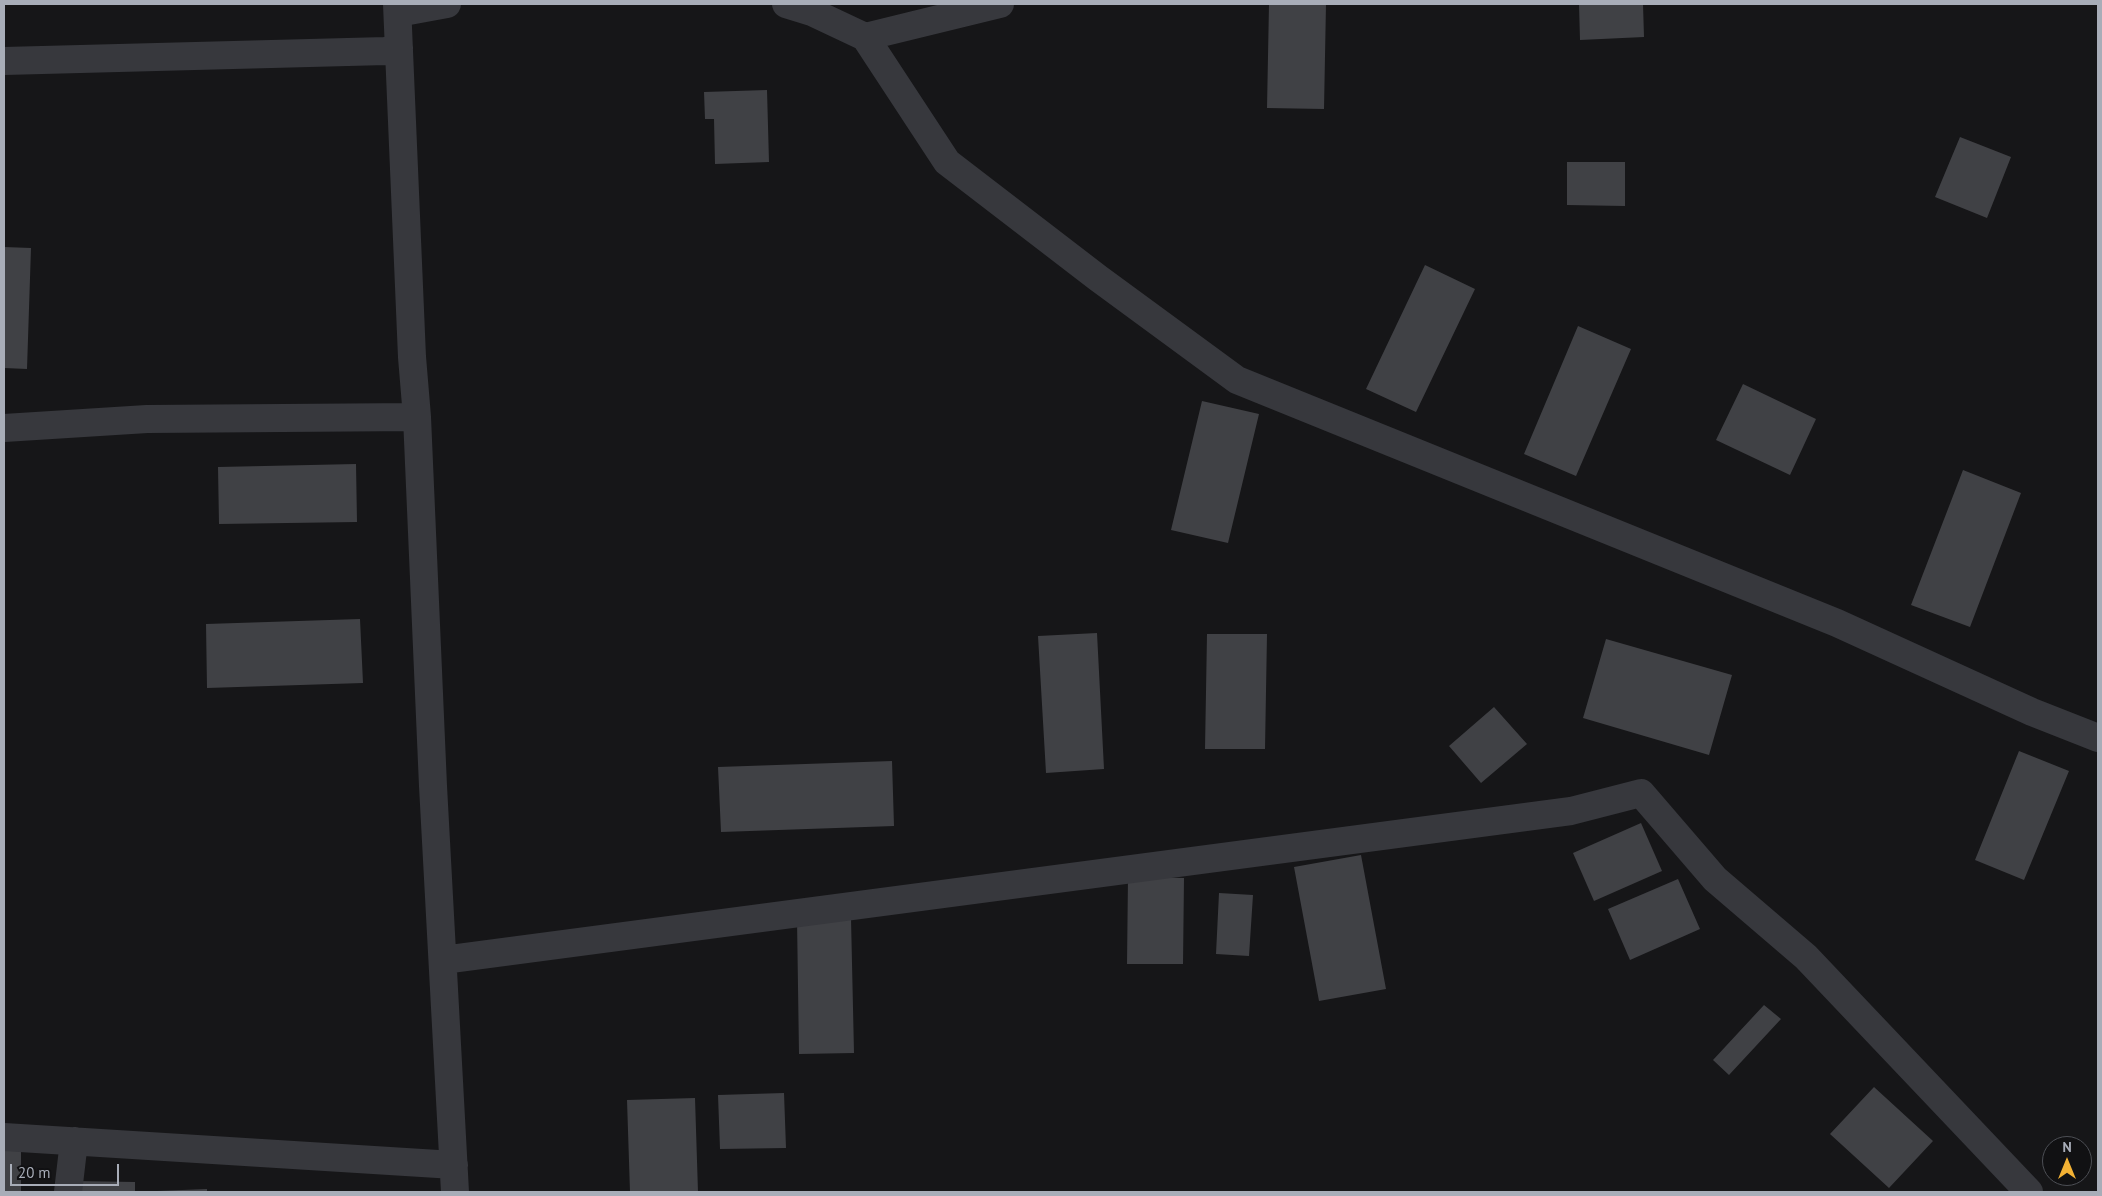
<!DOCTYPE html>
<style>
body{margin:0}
#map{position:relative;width:2102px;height:1196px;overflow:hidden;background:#161618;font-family:"PT Sans",sans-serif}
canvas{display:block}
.frame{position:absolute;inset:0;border:5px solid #a8adb8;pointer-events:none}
.north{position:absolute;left:2042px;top:1136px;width:50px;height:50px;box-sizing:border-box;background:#111113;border:1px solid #4d4f55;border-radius:50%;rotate:0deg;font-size:14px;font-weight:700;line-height:20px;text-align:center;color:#a8adb8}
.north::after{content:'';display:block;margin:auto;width:18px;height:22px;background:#f2b134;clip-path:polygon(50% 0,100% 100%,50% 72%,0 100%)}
.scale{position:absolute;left:10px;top:1164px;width:109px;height:22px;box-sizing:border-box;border:2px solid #a8adb8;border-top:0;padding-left:6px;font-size:15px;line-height:18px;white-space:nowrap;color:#a8adb8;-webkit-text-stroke:4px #111113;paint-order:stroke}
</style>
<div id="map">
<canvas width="2102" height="1196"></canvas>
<div class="frame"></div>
<div class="north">N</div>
<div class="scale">20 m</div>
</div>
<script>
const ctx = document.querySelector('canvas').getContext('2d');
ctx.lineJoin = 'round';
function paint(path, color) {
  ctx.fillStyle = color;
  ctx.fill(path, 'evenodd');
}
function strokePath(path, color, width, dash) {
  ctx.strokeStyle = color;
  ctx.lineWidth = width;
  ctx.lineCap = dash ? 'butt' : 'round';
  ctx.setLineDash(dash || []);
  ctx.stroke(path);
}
const building = new Path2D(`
 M1269,4h57l-2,105 -57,-1z
 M1579,4h64l1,33 -64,3z
 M767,90l2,72 -54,2 -1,-45h-9l-1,-27z
 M1960,137l51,20 -24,61 -52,-21z
 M1567,162h58v44l-58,-1z
 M4,247l27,1 -4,121 -23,-1z
 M1425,265l50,24 -59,123 -50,-23z
 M1578,326l53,23 -55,127 -52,-22z
 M1743,384l73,35 -26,56 -74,-35z
 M1202,401l57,13 -31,129 -57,-13z
 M356,464l1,58 -138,2 -1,-57z
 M1963,470l58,23 -51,134 -59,-22z
 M360,619l3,64 -156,5 -1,-64z
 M1097,633l7,136 -58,4 -8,-137z
 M1207,634h60l-2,115h-60z
 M1606,639l126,36 -23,80 -126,-37z
 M1494,707l33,37 -46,39 -32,-37z
 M2019,751l50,20 -45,109 -49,-20z
 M892,761l2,65 -173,6 -3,-65z
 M1641,823l21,48 -68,30 -21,-48z
 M1361,855l25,134 -67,12 -25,-134z
 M1128,877l56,1 -1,86h-56z
 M1678,879l22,50 -70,31 -22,-51z
 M1219,893l34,2 -4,61 -33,-2z
 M851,918l3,135 -55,1 -2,-135z
 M1764,1005l17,14 -52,56 -16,-15z
 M1874,1087l59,54 -44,47 -59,-54z
 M784,1093l2,55 -66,1 -2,-54z
 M695,1098l3,94h-68l-3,-92z
 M4,1150h17v42h-17z
 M74,1181l61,1v10h-61z
 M207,1189v3h-50v-1z`);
const minor = new Path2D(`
 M397,4l15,353 5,60 16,369 22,406
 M786,4l26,8 53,25 82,125 151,116 139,102 600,243 195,89 66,26
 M398,13l49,-9
 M865,37l135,-33
 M4,61l382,-10 13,-3
 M4,428l143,-9 270,-2
 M443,960l1128,-149 70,-18 74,86 91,78 223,235
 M4,1137l450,28
 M68,1192l6,-51`);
paint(building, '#404145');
strokePath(minor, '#37383d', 28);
</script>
